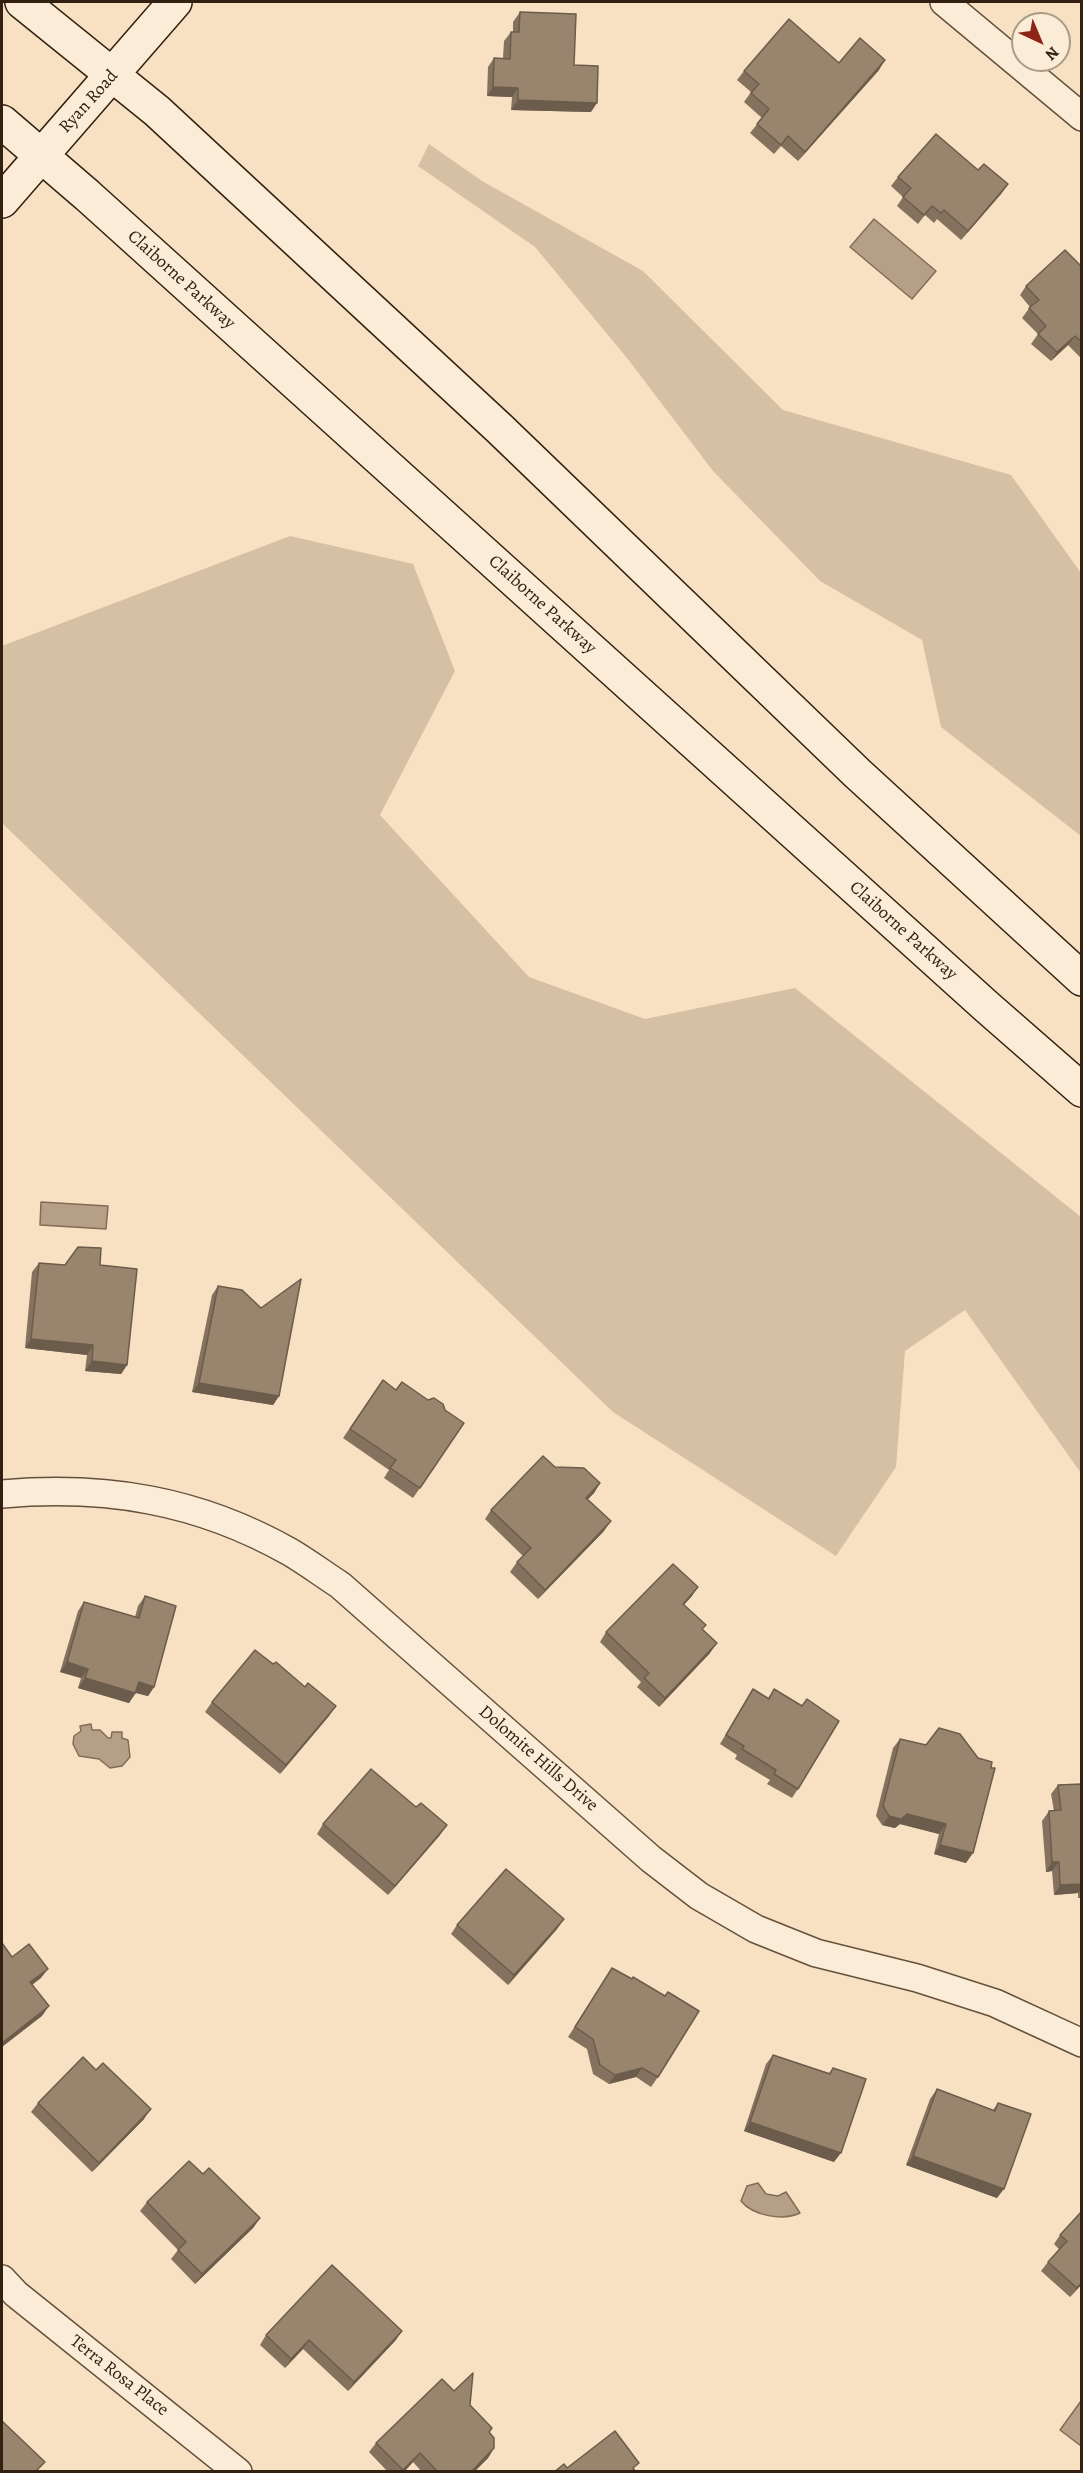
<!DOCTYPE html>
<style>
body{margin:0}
#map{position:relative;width:1083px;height:2473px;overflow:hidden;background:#f8e1c2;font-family:Alegreya,serif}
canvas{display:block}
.frame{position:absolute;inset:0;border:3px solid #322011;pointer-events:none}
.north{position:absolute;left:1011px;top:12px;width:60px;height:60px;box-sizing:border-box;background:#faecd7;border:2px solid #aa9a88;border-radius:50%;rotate:136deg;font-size:16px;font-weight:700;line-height:24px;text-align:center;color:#322011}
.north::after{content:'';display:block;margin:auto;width:21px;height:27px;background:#8f2418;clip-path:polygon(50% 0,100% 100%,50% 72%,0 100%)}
</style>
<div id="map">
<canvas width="1083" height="2473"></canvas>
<div class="frame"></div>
<div class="north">N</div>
</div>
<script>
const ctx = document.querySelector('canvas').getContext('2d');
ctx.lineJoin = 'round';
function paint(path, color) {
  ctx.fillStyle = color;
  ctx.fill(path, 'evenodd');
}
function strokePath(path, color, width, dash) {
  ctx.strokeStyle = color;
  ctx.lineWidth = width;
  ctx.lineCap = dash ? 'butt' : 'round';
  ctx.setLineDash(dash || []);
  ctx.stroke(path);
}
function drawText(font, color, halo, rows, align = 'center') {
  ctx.font = font + ' Alegreya,serif';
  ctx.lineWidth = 4.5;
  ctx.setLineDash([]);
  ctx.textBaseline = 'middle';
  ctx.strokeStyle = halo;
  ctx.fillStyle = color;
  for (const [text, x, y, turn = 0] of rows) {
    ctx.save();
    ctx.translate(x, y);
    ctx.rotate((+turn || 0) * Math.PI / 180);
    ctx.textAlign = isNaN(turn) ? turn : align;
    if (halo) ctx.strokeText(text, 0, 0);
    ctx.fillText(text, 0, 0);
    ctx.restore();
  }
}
const green = new Path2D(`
 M429,144l53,37 161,90 140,139 228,65 70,98v263l-140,-109 -19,-87 -102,-59 -107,-110 -86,-113 -92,-111 -117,-81z
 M290,536l123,28 42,107 -75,144 149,162 116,42 150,-31 286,229v256l-116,-163 -60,41 -9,116 -60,89 -223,-144 -611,-589v-177z`);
const water = new Path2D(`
 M874,219l62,52 -24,28 -62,-52z
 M41,1202l67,4 -2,23 -66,-4z
 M91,1724l1,6h8l8,8h3l1,-6h10v6l6,2 2,17 -8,9 -12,2 -11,-9 -20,-3 -6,-12 1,-8 7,-5 -1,-5z
 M758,2183l8,11 12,2 8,-4 14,21c-17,8 -47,3 -59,-12l6,-15z
 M1081,2401l1,44 -1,1 -21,-16z`);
const street = new Path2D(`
 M944,2l138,115
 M2,1494c104,-9 196,6 288,58 17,10 33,22 50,33l311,274 48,37 57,33 60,24 101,25 78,25 87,40
 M2,2279l14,15 222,178`);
const secondary = new Path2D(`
 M22,2l135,109 343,318 357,344 225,206
 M2,122l85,73 900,812 95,83
 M2,201l173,-199`);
const wall = new Path2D(`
 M520,12l54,53 17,47 -80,-2 1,-13 -25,-1 1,-29 6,-9h9l1,-17 7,-9h2v-10z
 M839,63l40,7 -81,91 -17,-15 -7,8 -24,-21 12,-15 -18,-16 7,-10 -14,-12 7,-9z
 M978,170l30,14 -7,10 -40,46 -24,-21 -3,4 -9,-8 -7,9 -21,-18 6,-9 -12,-11 7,-9z
 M1082,265v92l-1,1 -13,-13 -17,16 -20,-17 7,-10 -16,-16 8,-11 -10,-12 6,-9z
 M39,1263l26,2h35l27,100 -6,9 -36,-3 2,-16 -62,-7 7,-76z
 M218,1286l43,22 18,88 -6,9 -81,-13 20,-97z
 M383,1380l37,108 -7,10 -29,-20 5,-8 -46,-32z
 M555,1467l45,16 -6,10 -6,6 16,32 -66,68 -28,-27 7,-10 6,-6 -38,-37 6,-9z
 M145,1596l9,91 -6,9 -12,-3 -7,10 -51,-15 3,-10 -21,-6 18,-61 6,-9 51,15 3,-11z
 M692,1596l-8,9 19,25 7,23 -51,54 -22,-20 4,-5 -41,-40 6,-10z
 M273,1664l32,23 24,29 -49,58 -75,-62 7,-10z
 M753,1689l15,9 6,-9 24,100 -6,9 -25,-14 3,-4 -35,-21 2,-4 -17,-11z
 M900,1739l66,124 -32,-9 5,-20 -39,-10 -5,4 -13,-3 -6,-9 17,-68z
 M1082,1784v114h-4v-5l-24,2 -2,-24 -6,1 -4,-51 7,-10h5l-3,-17 7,-9z
 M323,1824l117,11 -52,60 -71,-61z
 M564,1919l-7,10 -49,56 -57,-51 6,-9z
 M612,1968l46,109 -7,10 -15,-10 -27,7 -16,-10 -6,-25 -19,-12z
 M773,2055l56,18 4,-5 1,94 -90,-31 22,-67z
 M937,2089l56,21 5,-7 -1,95 -91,-33 24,-66z
 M38,2103l106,16 -52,53 -61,-60z
 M203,2174l57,44 -7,10 -58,56 -24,-25 7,-9 -38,-39 7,-9z
 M1082,2211v73l-12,13 -29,-26 7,-9 11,-13 -5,-5 6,-9z
 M402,2331l-7,10 -47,50 -45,-42 -18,19 -25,-23 6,-10z
 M454,2391l16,14 22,23 -3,4 5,16 -6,10 -14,14h-52l-9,-10 -9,10h-16l-19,-20 7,-9z`);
const shadedWall = new Path2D(`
 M885,60l-6,10 -81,91 7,-9z
 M493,87l25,1 -6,9 -25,-1z
 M518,100l79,3 -6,9 -80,-2z
 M1008,184l-7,10 -40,46 7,-9z
 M1075,336l-7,9 -17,16 6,-9z
 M31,1339l62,6 -6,10 -62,-7z
 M92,1361l35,4 -6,9 -36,-3z
 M199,1383l80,13 -6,9 -81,-13z
 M600,1483l-6,10 -14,14 6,-9z
 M611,1521l-7,10 -66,68 7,-9z
 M698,1587l-6,9 -16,17 7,-9z
 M717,1643l-7,10 -51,54 6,-9z
 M67,1662l21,7 -7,9 -21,-6z
 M85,1678l50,15 -6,10 -51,-15z
 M139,1682l15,5 -6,9 -16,-4z
 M336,1706l-7,10 -49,58 6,-9z
 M907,1814l39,10 -7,10 -39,-10 -5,4 -13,-3 7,-9z
 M447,1825l-7,10 -52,60 7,-9z
 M940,1845l33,8 -7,10 -32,-9z
 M1052,1862h7l-7,9 -6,1z
 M1082,1884v4l-4,5 -24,2 6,-10z
 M564,1919l-7,10 -49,56 6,-10z
 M48,1969l-7,9 -18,14 7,-10z
 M49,2006l-7,10 -40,31v-4z
 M642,2068l-6,9 -27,7 6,-9z
 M151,2109l-7,10 -52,53 7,-9z
 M750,2122l91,31 -7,9 -90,-31z
 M913,2156l91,33 -7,9 -91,-33z
 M260,2218l-7,10 -58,56 7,-10z
 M1082,2282v2l-12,13 7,-9z
 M402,2331l-7,10 -47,50 6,-9z
 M309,2340l-6,9 -18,19 6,-9z
 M494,2448l-6,10 -14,14h-3z
 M420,2453l-7,9 -9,10h-3z`);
const building = new Path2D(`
 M520,12l56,2 -2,51 24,1 -1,37 -79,-3v-12l-25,-1 1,-29 16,1 1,-27h8z
 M789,19l50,44 21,-25 25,22 -80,92 -17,-16 -7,9 -24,-21 12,-15 -18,-16 8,-9 -15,-13z
 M936,134l42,36 6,-6 24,20 -40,47 -24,-21 -3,3 -9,-7 -8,9 -21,-18 8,-9 -13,-11z
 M1065,250l16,16 1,-1v77l-7,-6 -18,16 -19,-18 8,-8 -17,-18 10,-8 -13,-14z
 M78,1247l23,1 -1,17 37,4 -10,96 -35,-4 1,-16 -62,-6 8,-76 26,2z
 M301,1279l-22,117 -80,-13 19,-97 24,4 19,18z
 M383,1380l13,10 6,-8 26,18 6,-2 9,6 2,6 19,13 -44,65 -30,-20 6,-8 -46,-31z
 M543,1456l12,11 29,1 16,15 -14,15 25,23 -66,69 -28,-28 14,-14 -40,-38z
 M673,1564l25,23 -15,17 23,21 -4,4 15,14 -52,55 -21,-20 5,-5 -43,-41z
 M145,1596l31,10 -22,81 -15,-5 -4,11 -50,-15 3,-9 -21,-7 17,-60 55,16z
 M255,1650l18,14 3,-2 29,25 3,-4 28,23 -50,59 -74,-63z
 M753,1689l16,10 5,-10 28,17 5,-7 32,22 -41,68 -24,-15 2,-4 -34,-21 2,-3 -18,-11z
 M939,1728l21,6 18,24 14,4 -1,6h4l-22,85 -33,-8 6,-21 -39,-10 -6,5 -12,-3 -6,-10 17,-67 26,6z
 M371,1769l45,38 5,-4 26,22 -52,61 -72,-62z
 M1082,1784v100l-22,1 -1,-23h-7l-3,-51 12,-1 -3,-25z
 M506,1869l58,50 -50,56 -57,-50z
 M2,1943l10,14 17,-13 19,25 -18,13 19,24 -47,37z
 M612,1968l20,11 1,-2 32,19 3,-4 31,19 -41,66 -16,-9 -27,7 -15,-10 -7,-26 -18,-12z
 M773,2055l57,19 3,-6 33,11 -25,74 -91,-31z
 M83,2057l13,13 7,-7 48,46 -52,54 -61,-60z
 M937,2089l58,22 3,-8 33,11 -27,75 -91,-33z
 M189,2161l14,13 6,-6 51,50 -58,56 -24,-24 8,-8 -39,-40z
 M1082,2211v71l-5,6 -29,-26 19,-21 -7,-6z
 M332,2265l70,66 -48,51 -45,-42 -18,19 -25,-24z
 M473,2373l-3,32 22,23 -3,4 5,6v10l-23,24h-33l-18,-19 -17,17 -27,-27 66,-64 12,12z
 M2,2421l43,41 -10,10h-33z
 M615,2431l24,32 -6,5 3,4h-82l10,-8 3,4z`);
const streetNames = [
 ["Ryan Road",89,102,-48],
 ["Claiborne Parkway",181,280,42],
 ["Claiborne Parkway",542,605,42],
 ["Claiborne Parkway",903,931,42],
 ["Dolomite Hills Drive",538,1759,41],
 ["Terra Rosa Place",119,2376,38]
];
paint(green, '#d6c0a4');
paint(water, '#b59f86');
strokePath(water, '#816c57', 1.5);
strokePath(street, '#64503d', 30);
strokePath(secondary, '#322011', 36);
strokePath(street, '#faecd7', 27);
strokePath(secondary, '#faecd7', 33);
paint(wall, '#84725e');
paint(shadedWall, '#6b5c4c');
paint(building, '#99846d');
strokePath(building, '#6b5c4c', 1.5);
drawText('18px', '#322011', '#faecd7', streetNames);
</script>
